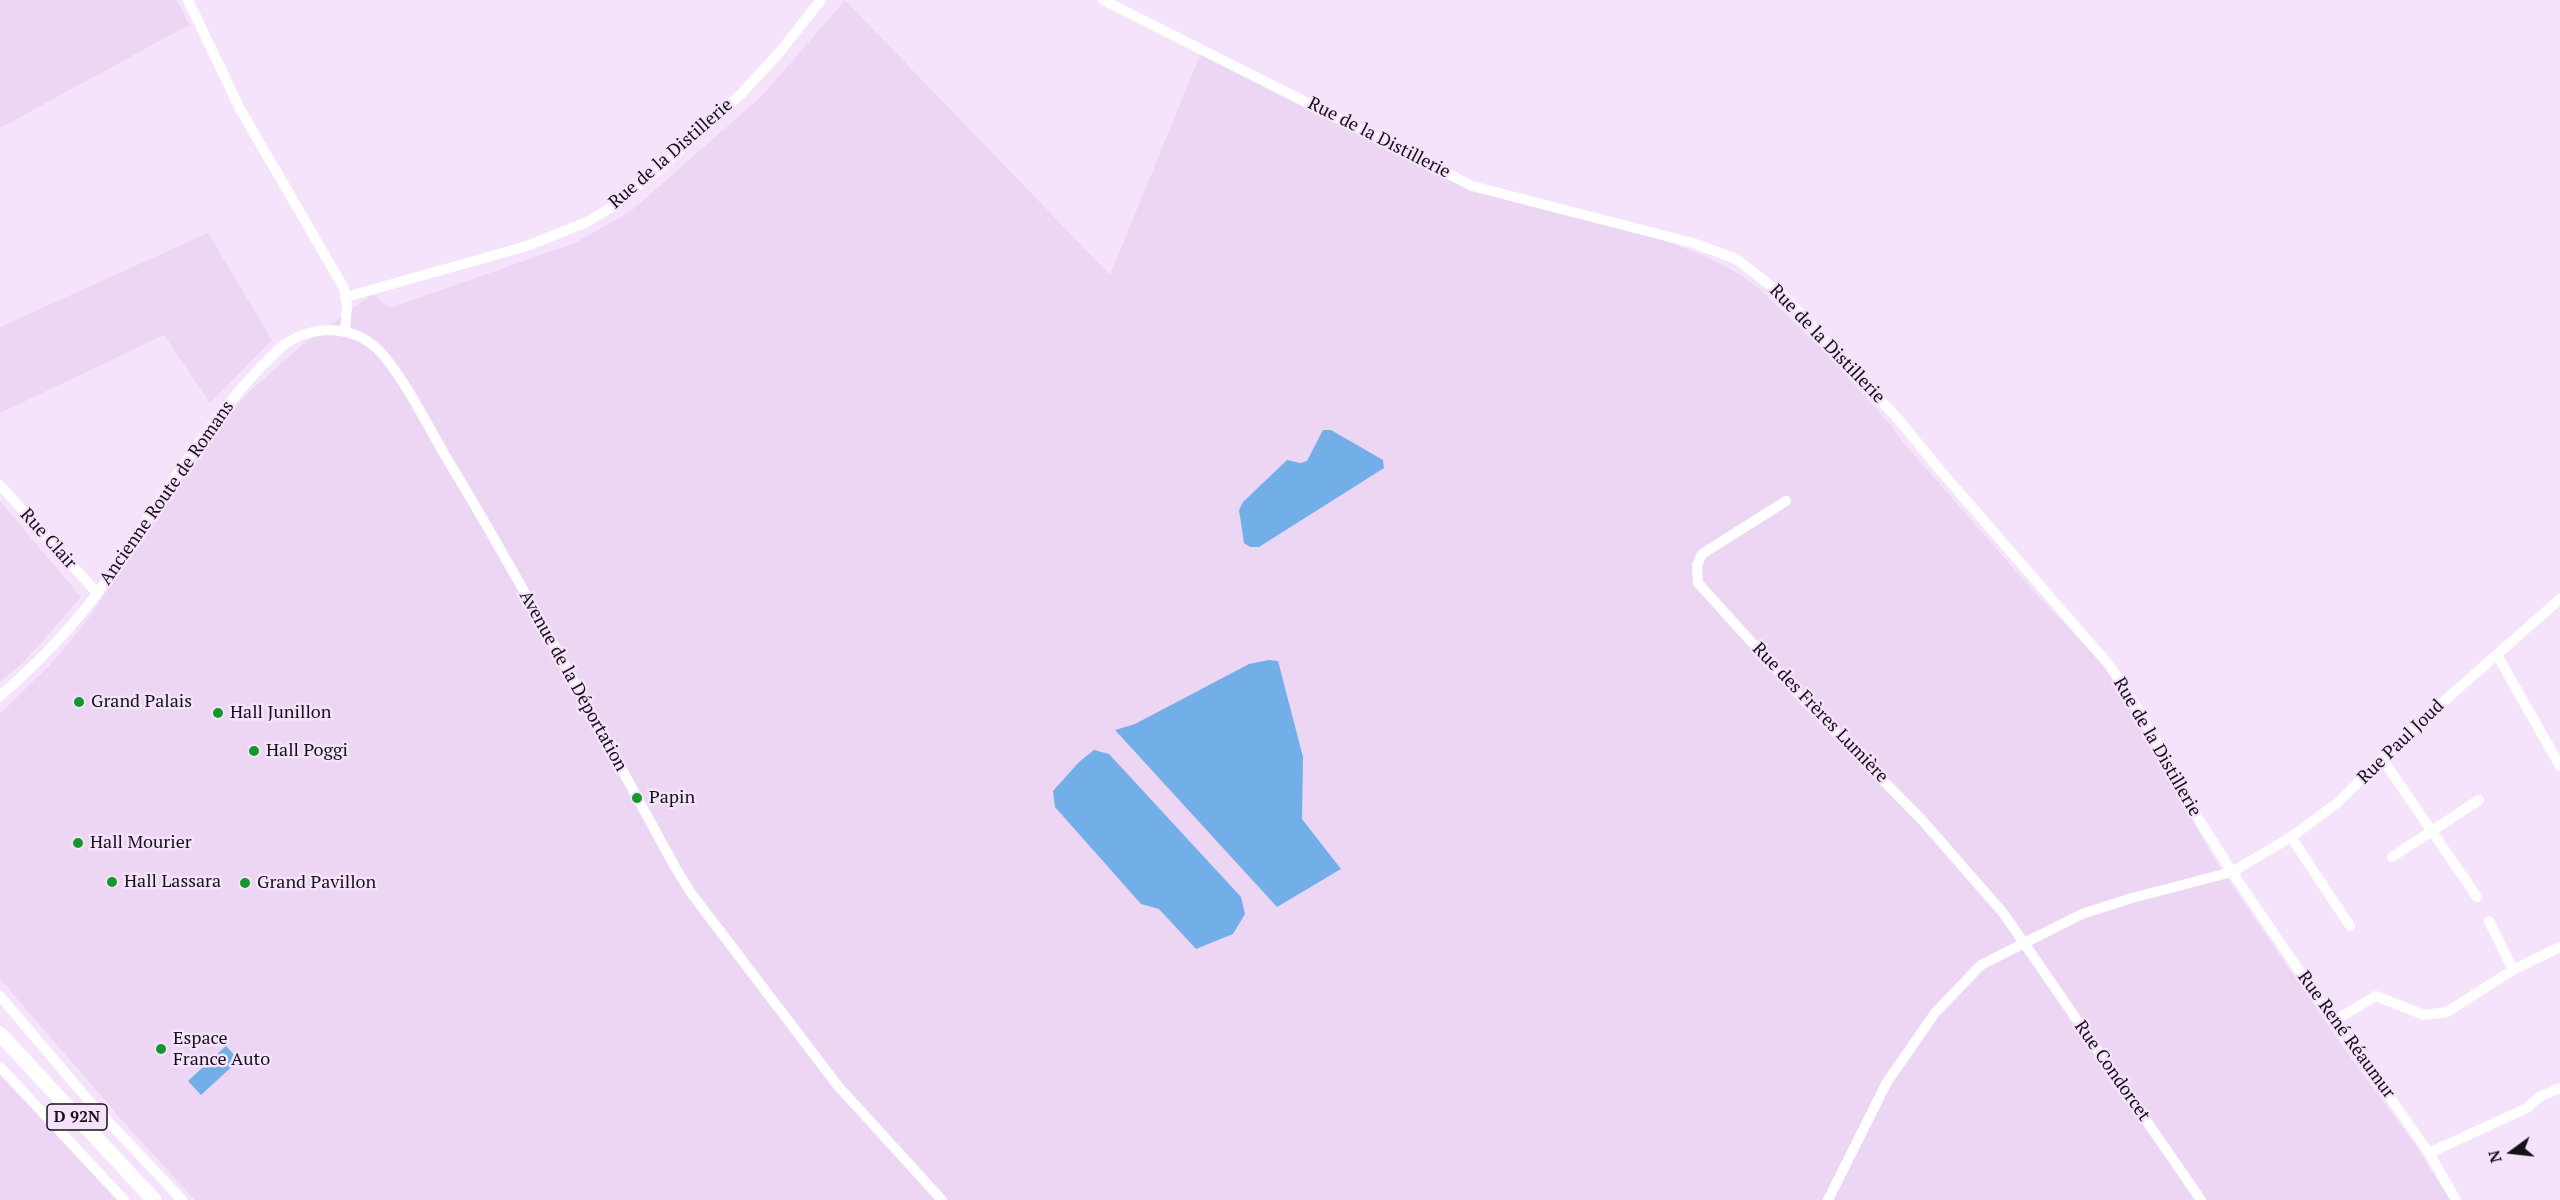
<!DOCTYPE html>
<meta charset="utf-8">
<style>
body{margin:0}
#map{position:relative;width:2560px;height:1200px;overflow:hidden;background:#f5e3fc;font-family:"PT Serif",serif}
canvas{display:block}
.north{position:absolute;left:2482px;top:1122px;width:60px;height:60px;-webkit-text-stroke:4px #f5e3fc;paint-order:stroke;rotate:255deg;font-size:16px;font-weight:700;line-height:24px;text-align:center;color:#161018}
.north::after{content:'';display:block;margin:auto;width:21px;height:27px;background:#161018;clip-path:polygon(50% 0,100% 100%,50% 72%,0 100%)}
</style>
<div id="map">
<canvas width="2560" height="1200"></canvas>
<div class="north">N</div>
</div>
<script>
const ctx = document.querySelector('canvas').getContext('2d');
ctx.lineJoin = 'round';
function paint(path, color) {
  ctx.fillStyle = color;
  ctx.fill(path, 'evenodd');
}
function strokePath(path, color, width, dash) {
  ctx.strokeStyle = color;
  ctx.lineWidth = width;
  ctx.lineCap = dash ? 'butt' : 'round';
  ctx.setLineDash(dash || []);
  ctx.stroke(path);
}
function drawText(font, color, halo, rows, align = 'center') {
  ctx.font = font + ' "PT Serif",serif';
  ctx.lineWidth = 5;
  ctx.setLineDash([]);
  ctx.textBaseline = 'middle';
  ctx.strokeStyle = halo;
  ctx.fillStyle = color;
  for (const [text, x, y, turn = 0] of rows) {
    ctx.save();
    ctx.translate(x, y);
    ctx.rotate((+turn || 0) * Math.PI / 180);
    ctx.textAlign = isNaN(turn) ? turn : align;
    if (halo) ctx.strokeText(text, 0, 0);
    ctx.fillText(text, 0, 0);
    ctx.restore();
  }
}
const built = new Path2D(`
 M0,0h177l12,25 -189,103z
 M845,0l265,275 91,-222 239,123 219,62 48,19 32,17 23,17 62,60 66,73 11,16 136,155 69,72 107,190 122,179 79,107 36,57h-2255l-67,-73 -128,-148v-265l52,-51 36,-44 113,-171 47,-55 53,-47 72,-52 17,14 185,-65 56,-32 131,-115z
 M208,233l64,107 -62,63 -46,-68 -164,78v-86z
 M0,501l81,96 -56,64 -25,21z
 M0,1071l119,129h-119z`);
const water = new Path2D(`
 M1323,430h8l52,30 1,8 -125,79h-9l-6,-4 -5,-33 4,-8 44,-42 13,3 7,-2z
 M1269,660l9,1 25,96 -1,62 39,50 -64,38 -162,-177 20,-6 114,-60z
 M1094,750l15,4 132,143 4,17 -12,20 -37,15 -37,-40 -18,-5 -86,-97 -2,-16 26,-29z
 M226,1046l13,14 -38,35 -13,-14z`);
const minor = new Path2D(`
 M188,0l52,109 104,179 3,18 -2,25
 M1103,0l369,186 221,57 43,16 47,36 116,125 40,49 171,197 31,48 54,99 37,59 115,169 28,35 54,77 27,47
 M346,297l181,-51 60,-24 23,-14 47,-37 84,-77 38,-41 42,-53
 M0,485l97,108
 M1786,501l-84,53 -5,11 1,18 105,116 119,121 82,94 197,286
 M2497,655l63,111
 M0,696c37,-32 70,-66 99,-105 58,-82 106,-172 179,-241 26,-24 69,-27 96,-4 24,20 55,82 72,111 81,134 154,273 229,410l16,26 147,193 104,114
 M2383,760l94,137
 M2291,837l59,89
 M2392,857l87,-57
 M2513,970l47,-23
 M0,996l90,106 92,98
 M2334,1021l42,-25 48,19 23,-3 66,-42 -24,-49
 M0,1067l124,133
 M2429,1153l98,-45 12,-11 21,-9
 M1828,1200l59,-118 48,-69 46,-48 101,-51 50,-16 100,-26 59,-35 45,-33 90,-87 134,-118`);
const primary = new Path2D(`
 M0,1034l154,166`);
const markers = [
 [79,702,6,"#14972c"],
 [218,713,6,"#14972c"],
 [254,751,6,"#14972c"],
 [637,798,6,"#14972c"],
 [78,843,6,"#14972c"],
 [112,882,6,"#14972c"],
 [245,883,6,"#14972c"],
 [161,1049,6,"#14972c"]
];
const shields = [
 [77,1117,60]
];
const shieldNames = [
 ["D 92N",77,1117]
];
const streetNames = [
 ["Rue de la Distillerie",1379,138,27],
 ["Rue de la Distillerie",671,154,-41],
 ["Rue de la Distillerie",1827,344,46],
 ["Ancienne Route de Romans",167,493,-55],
 ["Rue Clair",48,539,48],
 ["Avenue de la Déportation",573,681,61],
 ["Rue des Frères Lumière",1820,713,46],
 ["Rue Paul Joud",2401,742,-44],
 ["Rue de la Distillerie",2157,747,60],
 ["Rue René Réaumur",2346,1035,54],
 ["Rue Condorcet",2112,1071,55]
];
const poiNames = [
 ["Grand Palais",91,702],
 ["Hall Junillon",230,713],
 ["Hall Poggi",266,751],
 ["Papin",649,798],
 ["Hall Mourier",90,843],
 ["Hall Lassara",124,882],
 ["Grand Pavillon",257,883],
 ["Espace",173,1039],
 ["France Auto",173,1060]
];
paint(built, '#ecd6f4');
paint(water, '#72afe9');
strokePath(minor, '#fff', 10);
strokePath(primary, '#fff', 15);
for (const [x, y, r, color] of markers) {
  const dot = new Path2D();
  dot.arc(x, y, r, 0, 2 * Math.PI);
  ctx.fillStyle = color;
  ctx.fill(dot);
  strokePath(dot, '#f5e3fc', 2);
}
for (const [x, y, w] of shields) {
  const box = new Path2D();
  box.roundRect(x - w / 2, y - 13, w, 26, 4.5);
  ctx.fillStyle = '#f5e3fc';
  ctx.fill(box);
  strokePath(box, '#161018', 1.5);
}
drawText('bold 16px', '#161018', null, shieldNames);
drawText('18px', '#161018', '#f5e3fc', streetNames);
drawText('18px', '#161018', '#f5e3fc', poiNames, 'left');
</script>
